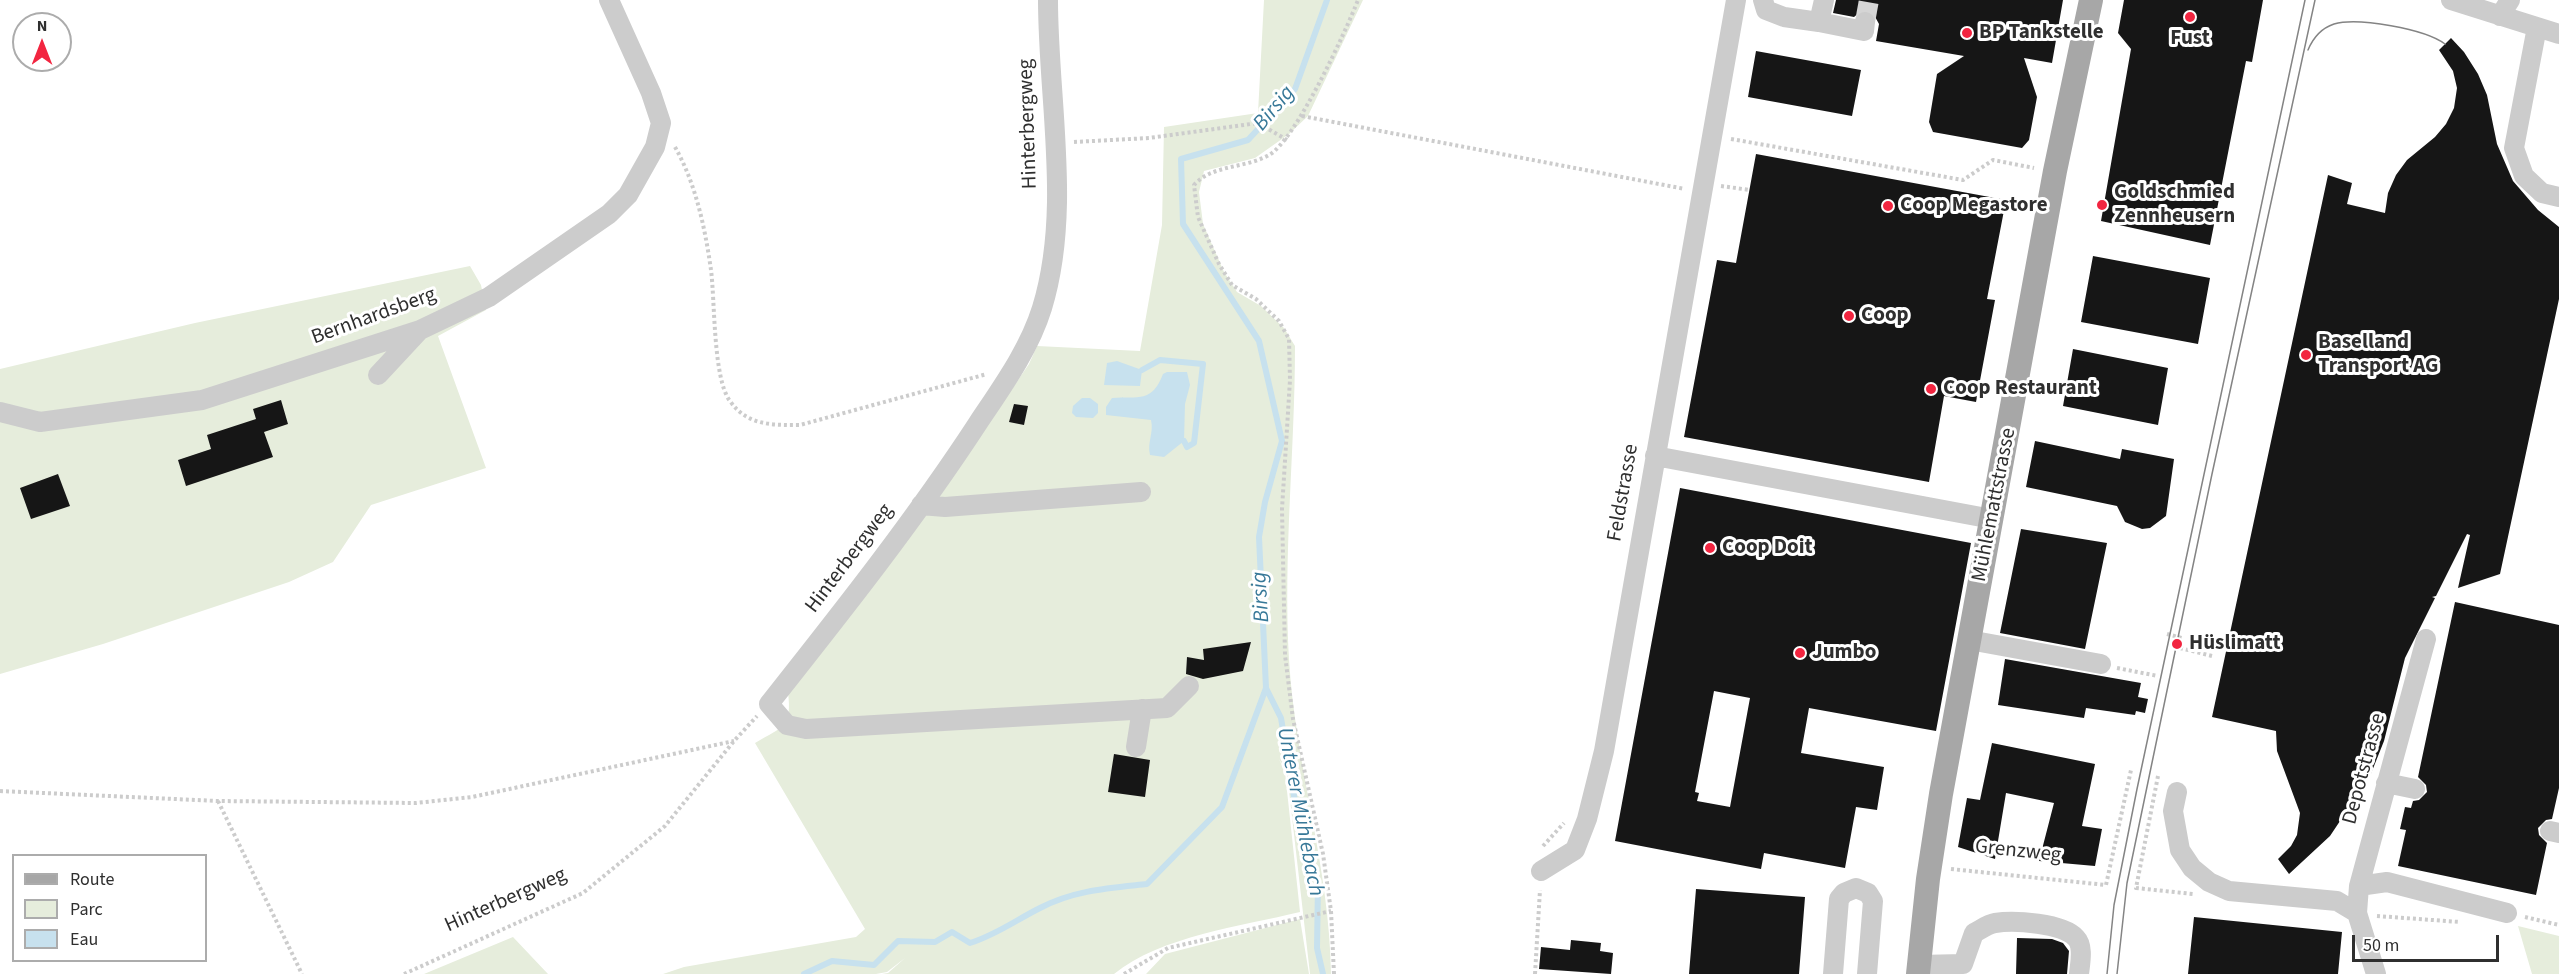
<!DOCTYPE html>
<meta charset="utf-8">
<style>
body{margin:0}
#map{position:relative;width:2559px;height:974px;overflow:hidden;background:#fff;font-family:"Source Sans 3",sans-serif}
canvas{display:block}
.legend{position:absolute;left:12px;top:854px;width:195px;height:108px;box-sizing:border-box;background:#fff;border:2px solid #acacac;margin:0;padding:8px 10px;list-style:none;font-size:18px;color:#2f2f2f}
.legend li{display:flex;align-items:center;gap:12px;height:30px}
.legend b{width:30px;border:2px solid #acacac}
.north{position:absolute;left:12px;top:12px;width:60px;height:60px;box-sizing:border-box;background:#fff;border:2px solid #acacac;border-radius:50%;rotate:0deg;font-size:16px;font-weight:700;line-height:24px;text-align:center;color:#2f2f2f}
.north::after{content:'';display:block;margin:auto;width:21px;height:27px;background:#f22540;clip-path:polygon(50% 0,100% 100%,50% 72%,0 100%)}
.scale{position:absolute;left:2352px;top:935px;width:147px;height:27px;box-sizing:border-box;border:3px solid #2f2f2f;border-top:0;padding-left:8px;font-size:18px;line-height:21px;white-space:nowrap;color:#2f2f2f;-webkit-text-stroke:4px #fff;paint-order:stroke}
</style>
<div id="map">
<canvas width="2559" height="974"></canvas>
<ul class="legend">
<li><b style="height:8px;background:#a7a7a7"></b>Route</li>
<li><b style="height:16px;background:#e6eddc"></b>Parc</li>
<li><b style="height:16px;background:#c7e1ee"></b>Eau</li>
</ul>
<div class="north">N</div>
<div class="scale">50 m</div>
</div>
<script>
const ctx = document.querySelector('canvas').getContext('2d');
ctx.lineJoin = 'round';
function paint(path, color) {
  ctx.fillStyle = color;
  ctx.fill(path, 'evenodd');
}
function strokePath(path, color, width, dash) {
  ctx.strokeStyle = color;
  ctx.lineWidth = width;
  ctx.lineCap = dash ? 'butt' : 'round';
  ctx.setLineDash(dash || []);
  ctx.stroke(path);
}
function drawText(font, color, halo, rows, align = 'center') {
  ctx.font = font + ' "Source Sans 3",sans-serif';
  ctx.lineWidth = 6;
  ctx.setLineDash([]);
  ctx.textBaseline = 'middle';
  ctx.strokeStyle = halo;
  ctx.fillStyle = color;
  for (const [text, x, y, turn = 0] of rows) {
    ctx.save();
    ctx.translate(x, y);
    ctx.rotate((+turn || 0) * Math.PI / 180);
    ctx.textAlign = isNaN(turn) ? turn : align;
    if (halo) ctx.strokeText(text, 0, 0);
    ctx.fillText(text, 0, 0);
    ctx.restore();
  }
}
const green = new Path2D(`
 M1264,0h99l-55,116 -19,18 -34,24 -51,13 -5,21 4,32 21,48 13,20 24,14 23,22 11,18c0,105 -12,209 -6,313 6,106 41,209 42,315h-21l-23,-201 -8,-14 6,13 15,140c-58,14 -139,24 -186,62h-232l6,-1 17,-15 -18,14 -11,2h-213l21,-7 172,-30 9,-8 -110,-186c29,-17 37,-16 33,-51l169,-223 72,-105 8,-18 103,5 22,-126 2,-98 94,-14z
 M470,266l11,19 5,25 -48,26 48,132 -115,37 -38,57 -44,20 -186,62 -103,30v-305l195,-46z
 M1300,919l9,55h-163l19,-20z
 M2518,926l41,10v38h-27z
 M513,937l35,37h-124z`);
const water = new Path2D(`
 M1117,361l25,9 -2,16 -36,-1 3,-22z
 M1167,372h20l3,13 -5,19 -1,37 -20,16 -14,-2c-3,-13 4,-22 1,-35l-45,-5v-8l6,-9c27,-2 40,5 51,-24z
 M1082,398h8l8,6v9l-5,5 -17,-1 -4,-4 1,-7z`);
const stream = new Path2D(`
 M1142,370l18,-10 43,4 -9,79 -7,4 -3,-6
 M1266,688l15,30 16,96 10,24 -1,19 12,26 -1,65 6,26
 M804,974l28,-13 42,4 24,-24 37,1 17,-10 18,11c26,-8 46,-23 70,-35 34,-18 70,-20 107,-24l75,-77 44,-119 -7,-151 6,-35 17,-61 -23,-100 -76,-117 -2,-65 67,-19 47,-51 32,-89`);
const building = new Path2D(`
 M1836,0h227l-11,63 -28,-5 13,39 -8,43 -7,8 -89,-16 -4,-10 8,-48 27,-18 -88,-15 3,-17 -6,-11 -12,-2 -7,6 -21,-4z
 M2124,0h139l-11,62 -6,-1 -36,184 -109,-24 30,-172 -13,-16z
 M2451,38l13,14 14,22 9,21 10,49 16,37 25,29 21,17v72l-59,275 -42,14 12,-53 -3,-1 -31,62 -4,1 3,1 -30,60 -21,83 -14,35 -40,60 -41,38 -11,-15 13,-13 6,-11 3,-22 -23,-62 -1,-20 -64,-14 116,-542 24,8 -5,21 38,9 3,-20 8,-18 11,-15 28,-23 11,-13 8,-16 3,-20 -4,-17 -14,-21z
 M1756,51l105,19 -9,46 -104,-19z
 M1756,154l250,46 -19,99 8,1 -19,102 -32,-6 -15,86 -245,-45 33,-177 19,3z
 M2093,256l117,22 -12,66 -117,-22z
 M2073,349l95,19 -10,57 -95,-19z
 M281,400l7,24 -24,8 9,25 -87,29 -8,-26 33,-11 -4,-14 49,-16 -3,-10z
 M1014,404l14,2 -4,19 -15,-3z
 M2035,441l85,18 2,-10 52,10 -8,57 -16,12 -8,1 -17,-7 -8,-16 -91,-19z
 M58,474l12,32 -39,13 -11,-31z
 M1680,488l291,55 -35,188 -127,-23 -8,45 83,14 -7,43 -21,-3 -11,61 -81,-15 -3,16 -146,-28zM1714,691l36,7 -20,109 -33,-6 2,-8 -4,-1z
 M2021,529l86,14 -22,106 -85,-16z
 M2455,602l104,23v163l-7,31 -6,1 -8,8 1,7 8,8 -11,52 -138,-29 8,-36 -6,-1 5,-22 6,1 2,-7 6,-1 8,-8 -1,-7 -8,-8z
 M1251,642l-8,29 -40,8 -17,-5 1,-17 17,3 -1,-11z
 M2005,659l136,24 -3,14 10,2 -3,14 -9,-2 -1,4 -49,-7 -2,10 -86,-13z
 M1992,743l103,21 -13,62 20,3 -7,37 -56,-5 15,-58 -48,-10 -11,66 -37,-12 9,-49 13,2z
 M1114,754l36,6 -5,37 -37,-5z
 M1696,889l109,8 -6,77h-110z
 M2194,917l148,15 -4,42h-150z
 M2017,938l35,1 11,4 6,8 -2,23h-51z
 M1571,940l30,3 -1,8 13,2 -2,21 -72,-5 2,-22 29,3z`);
const minorTunnel = new Path2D(`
 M1865,22l4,-22`);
const path = new Path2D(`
 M1302,116l383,73
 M1731,139l232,41 30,-20 41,8
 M1074,142l75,-4 109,-15 29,17
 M675,147c21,37 30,81 36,123 4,31 2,109 19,131 17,25 43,24 70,24l187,-51
 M1721,186l29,4
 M2167,634l15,4
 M2180,648l32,8
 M2117,668l41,8
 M2158,776l-22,112 57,6
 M0,791l218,10 198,2 56,-6 262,-56
 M218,801l84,173
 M1543,846l21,-23
 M1951,869l155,16 25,-115
 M2377,916l83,6
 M2525,917l34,8
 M404,974l179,-81 82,-67 69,-85 23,-25
 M1124,974l44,-26 163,-37
 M1334,974l-3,-63 -8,-57 -30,-135 -8,-64 -3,-146 8,-129 -1,-41 -10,-18 -23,-22 -24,-14 -13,-21 -21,-47 -4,-32c19,-21 50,-16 75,-30 26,-14 77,-124 89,-155
 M1535,974l5,-84`);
const minor = new Path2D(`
 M1048,0c0,101 24,210 -6,308 -13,42 -40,79 -64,115 -64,98 -137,190 -209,281l18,21 19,4 361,-21 22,-22
 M1763,0l3,10 18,7 35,5 5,-22
 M2451,0l108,34
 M2500,16l10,-16
 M1819,22l45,9 1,-9
 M2537,27l-23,121 10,28 18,17 17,4
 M378,375l40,-43
 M0,412l40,10 162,-22 218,-70 69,-33 120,-83 19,-19 27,-48 6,-24 -10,-30 -42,-93
 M1655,456l337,63
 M921,505l24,2 196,-15
 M1969,640l132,24
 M1136,747l6,-38
 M2386,783l29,6
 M2177,792l-4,19 7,39 12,18 17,14 20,9 108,10 20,12
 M2550,831l9,2
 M1541,871l34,-21 12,-31 17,-68 132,-751
 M2359,886l28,-4 120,31
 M1919,965l44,-1 11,-31c6,-3 14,-9 21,-10 19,-3 68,0 81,15 8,8 4,26 3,36
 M1833,974l6,-75 5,-6 12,-5 12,5 5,8 -6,73
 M2376,974l-19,-61 2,-27 67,-247`);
const major = new Path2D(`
 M1918,974l10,-95 13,-85 114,-623 36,-171`);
const tram = new Path2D(`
 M2308,50c5,-12 14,-22 26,-26 24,-7 91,5 111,20
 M2107,974l7,-69 23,-116 168,-789
 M2117,974l10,-91 85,-409 103,-474`);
const markers = [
 [2190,17,6,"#f22540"],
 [1967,33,6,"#f22540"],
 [2102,205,6,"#f22540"],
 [1888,206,6,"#f22540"],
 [1849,316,6,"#f22540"],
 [2306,355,6,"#f22540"],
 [1931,389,6,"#f22540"],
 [1710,548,6,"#f22540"],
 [2177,644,6,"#f22540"],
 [1800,653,6,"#f22540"]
];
const poiNames = [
 ["BP Tankstelle",1979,33],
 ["Fust",2190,39,"center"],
 ["Goldschmied",2114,193],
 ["Zennheusern",2114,217],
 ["Coop Megastore",1900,206],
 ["Coop",1861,316],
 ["Baselland",2318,343],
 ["Transport AG",2318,367],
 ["Coop Restaurant",1943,389],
 ["Coop Doit",1722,548],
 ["Hüslimatt",2189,644],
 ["Jumbo",1812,653]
];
const streetNames = [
 ["Hinterbergweg",1029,124,-92],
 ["Bernhardsberg",374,317,-20],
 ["Feldstrasse",1624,493,-80],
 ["Mühlemattstrasse",1995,505,-79],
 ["Hinterbergweg",850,559,-53],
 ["Depotstrasse",2365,769,-75],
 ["Grenzweg",2018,852,6],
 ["Hinterbergweg",506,901,-24]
];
const waterNames = [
 ["Birsig",1275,109,-50],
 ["Birsig",1262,597,-93],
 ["Unterer Mühlebach",1299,812,79]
];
paint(green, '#e6eddc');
paint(water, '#c7e1ee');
strokePath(stream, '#c7e1ee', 6);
paint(building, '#161616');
strokePath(minorTunnel, '#d5d5d5', 20, [20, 10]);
strokePath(path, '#ccc', 4, [3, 3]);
strokePath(minor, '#ccc', 20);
strokePath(major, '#a7a7a7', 24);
strokePath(tram, '#848484', 1.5);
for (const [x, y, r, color] of markers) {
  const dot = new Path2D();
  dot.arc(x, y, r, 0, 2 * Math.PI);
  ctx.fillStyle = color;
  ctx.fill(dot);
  strokePath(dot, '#fff', 2);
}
drawText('bold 21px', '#2f2f2f', '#fff', poiNames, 'left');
drawText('21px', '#2f2f2f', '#fff', streetNames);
drawText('italic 22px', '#377898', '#fff', waterNames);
</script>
